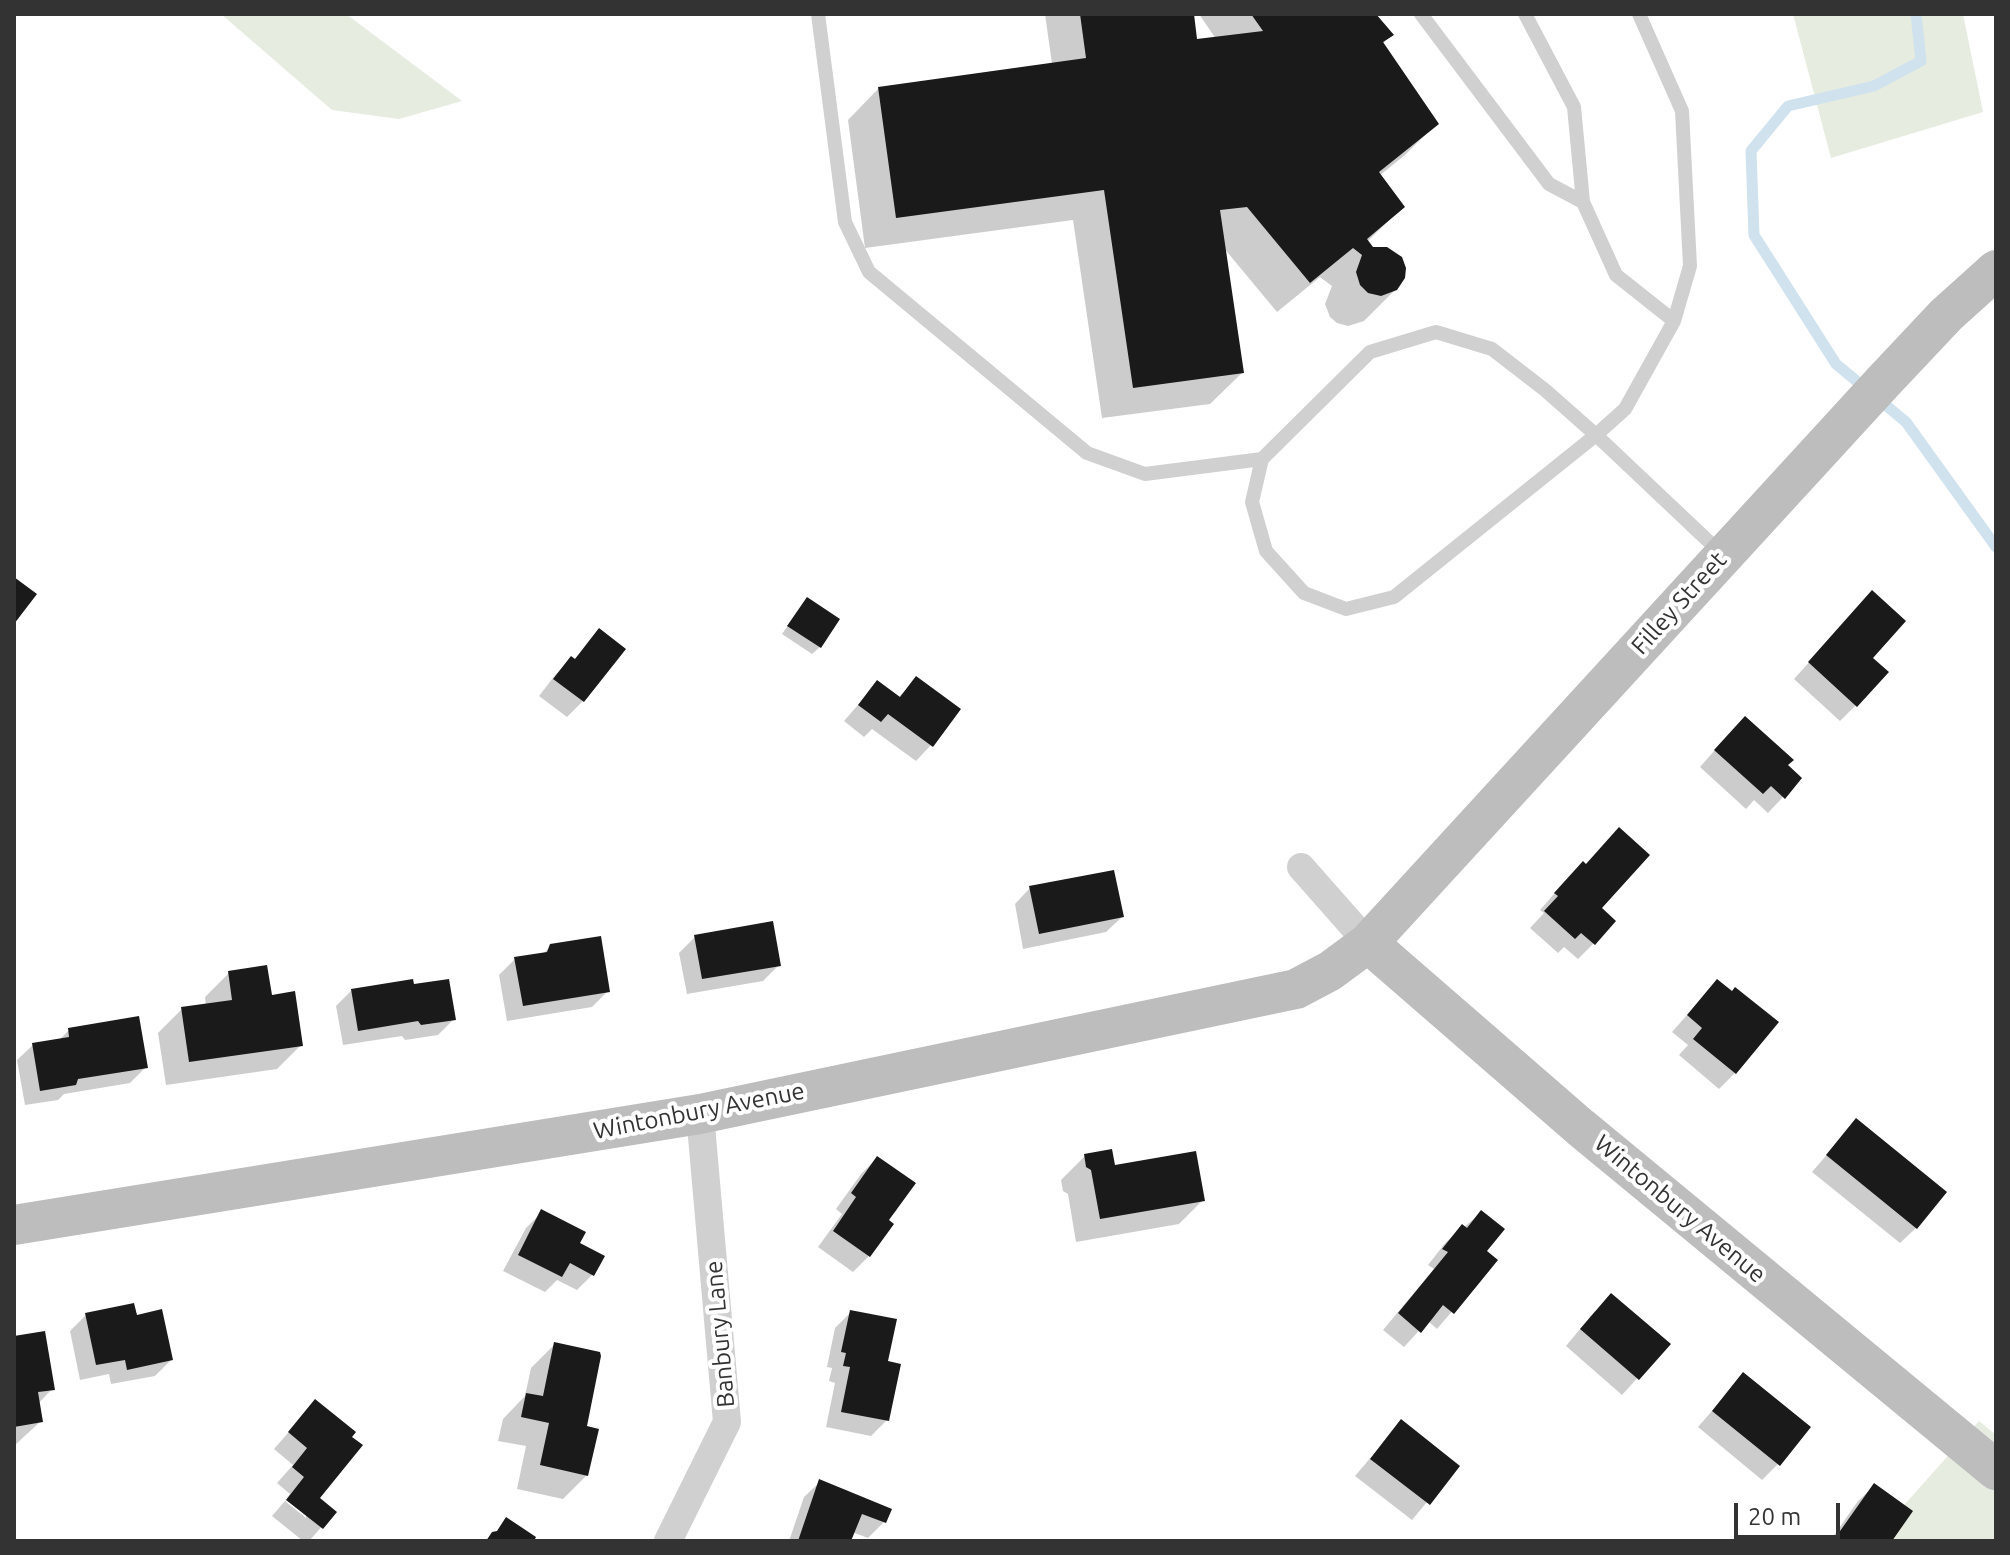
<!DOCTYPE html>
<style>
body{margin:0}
#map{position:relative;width:2010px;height:1555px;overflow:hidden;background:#fff;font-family:Ubuntu,sans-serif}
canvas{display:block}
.frame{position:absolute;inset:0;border:16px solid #333;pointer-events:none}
.scale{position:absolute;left:1734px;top:1503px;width:106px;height:36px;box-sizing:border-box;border:4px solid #333;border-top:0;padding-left:10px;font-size:24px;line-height:28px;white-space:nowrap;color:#333;-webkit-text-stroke:6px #fff;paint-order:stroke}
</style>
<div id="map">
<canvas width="2010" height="1555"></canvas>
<div class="frame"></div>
<div class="scale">20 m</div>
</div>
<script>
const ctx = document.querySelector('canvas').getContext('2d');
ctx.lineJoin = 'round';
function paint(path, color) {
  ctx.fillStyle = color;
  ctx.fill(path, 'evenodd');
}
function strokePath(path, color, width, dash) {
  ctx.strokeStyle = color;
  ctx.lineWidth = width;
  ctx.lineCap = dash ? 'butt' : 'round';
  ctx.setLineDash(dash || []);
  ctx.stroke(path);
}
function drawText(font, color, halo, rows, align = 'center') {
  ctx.font = font + ' Ubuntu,sans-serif';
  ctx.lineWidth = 8;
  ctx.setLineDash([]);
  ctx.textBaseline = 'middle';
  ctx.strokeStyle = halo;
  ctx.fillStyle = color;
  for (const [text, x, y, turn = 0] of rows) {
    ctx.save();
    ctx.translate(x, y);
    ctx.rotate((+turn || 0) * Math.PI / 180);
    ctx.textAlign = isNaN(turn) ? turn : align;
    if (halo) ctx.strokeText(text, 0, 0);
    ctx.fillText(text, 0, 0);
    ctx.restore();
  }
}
const green = new Path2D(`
 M221,14h125l116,87 -63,18 -67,-9z
 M1793,14h170l20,98 -152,46z
 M1979,1421l17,14v106h-124z`);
const shadow = new Path2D(`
 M1045,14h147l4,28 20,-3 -17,-25h175l17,21 -9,10 54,79 -31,31 -26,21 23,31 -35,35 29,47 -32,32 -16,5 -11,-3 -7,-6 -5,-13 7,-18 -12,-9 -43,35 -54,-65 19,126 -32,31 -108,14 -29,-198 -208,28 -17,-128 31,-32 173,-24z
 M807,599l13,48 -8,7 -30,-20z
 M1857,609l13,49 -14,47 -16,16 -46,-42z
 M600,631l-17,70 -16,16 -28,-21 17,-22 16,-16 2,2z
 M917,678l14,67 -15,16 -44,-32 -8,8 -20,-16 33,-38 21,15z
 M1729,734l54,63 -15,16 -14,-13 -8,9 -46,-42z
 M1567,879l32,29 -6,36 -15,15 -14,-12 -6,6 -28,-25 14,-15 -4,-3z
 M1030,888l92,29 -16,15 -83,17 -8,-45z
 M695,937l84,28 -16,16 -76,13 -8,-41z
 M551,946l57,45 -16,16 -85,14 -8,-46 16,-16 27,-4z
 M229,973l41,24 31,48 -24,24 -111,16 -8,-52 24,-24 24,-3 -1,-9z
 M1717,981l18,92 -16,16 -40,-34 9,-10 -16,-13z
 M412,987l42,32 -16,16 -33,5 -3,-4 -59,9 -7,-39 16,-16z
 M69,1030l77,37 -16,16 -66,11 -6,6 -33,5 -8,-45 16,-15 25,-4z
 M1856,1121l60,107 -16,15 -88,-71z
 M1085,1156l28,11 90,33 -24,24 -103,18 -8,-48 -5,-3 -2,-11z
 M877,1158l10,63 -18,35 -16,16 -35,-25 24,-33 -6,-5 25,-35z
 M542,1212l36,32 15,30 -16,16 -20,-10 -12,12 -42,-21 23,-43z
 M1482,1212l2,39 12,9 -59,69 -9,-8 -24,26 -21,-17 51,-61 -6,-4 18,-23z
 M1595,1311l73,33 -46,51 -56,-49z
 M851,1312l35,50 1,58 -16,16 -45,-9 9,-44 -6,-2 3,-13 -5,-1 8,-39z
 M86,1315l49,2 36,43 -16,16 -44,8 -2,-10 -29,6 -10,-49z
 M14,1338l38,51 -14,15 3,17 -27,25z
 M555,1344l29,84 3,47 -24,24 -46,-10 9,-43 -28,-5 5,-22 22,-23 6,-28z
 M1744,1374l34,90 -16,16 -64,-53z
 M315,1402l2,96 18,14 -26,29h-6l-31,-25 13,-15 21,17v-5l-19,-15 3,-4 -13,-11 16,-18 -19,-16z
 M1401,1422l56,44 -45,54 -57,-44z
 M820,1482l64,40 -16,16 -16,-6 -3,9h-60l15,-44z
 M1874,1486l16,55h-60l28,-40z`);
const stream = new Path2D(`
 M1916,14l5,47 -47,25 -86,20 -37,45 3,84 82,129 70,58 90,125`);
const building = new Path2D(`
 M1080,14h114l3,25 66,-8 -12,-17h125l18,21 -11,7 56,82 -60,48 26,35 -38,32 6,8h14l15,10 4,11 -1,10 -8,12 -16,6 -13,-3 -8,-8 -4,-13 6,-17 -9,-7 -43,35 -63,-76 -27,3 24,163 -111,15 -29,-198 -208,28 -18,-131 208,-29z
 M14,577l23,17 -23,30z
 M1872,590l34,31 -33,37 16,14 -32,35 -49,-45z
 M807,597l33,22 -19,29 -34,-22z
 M599,628l27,21 -42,53 -31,-23 18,-23 4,3z
 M916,676l45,33 -28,38 -45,-33 -7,8 -23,-17 19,-25 23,17z
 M1745,716l49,44 -6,5 14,13 -17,21 -14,-13 -8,8 -49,-44z
 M1619,827l31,28 -48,53 14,13 -21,24 -14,-12 -6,6 -31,-28 14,-15 -4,-3 29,-32 3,3z
 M1114,870l10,47 -85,17 -10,-48z
 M773,921l8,45 -79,13 -8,-44z
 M601,936l9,56 -87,14 -9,-49 33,-5 3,-8z
 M267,965l5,30 23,-4 8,55 -114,16 -8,-55 51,-7 -4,-29z
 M413,979l1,5 35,-5 7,41 -35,5 -3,-4 -60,10 -7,-42z
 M1717,979l15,12 3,-4 44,35 -43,52 -43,-35 9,-11 -15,-13z
 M139,1016l9,52 -70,11 -2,6 -36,6 -8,-48 37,-6 -1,-9z
 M1856,1118l91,74 -30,37 -91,-74z
 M1112,1149l3,16 81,-14 9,50 -105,18 -9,-49 -5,-3 -2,-13z
 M877,1156l39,27 -27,37 5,4 -24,33 -37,-26 23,-34 -5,-4z
 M541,1209l45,23 -6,11 25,13 -11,20 -24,-13 -8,14 -44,-22z
 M1481,1210l24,19 -18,22 11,9 -44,54 -11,-9 -22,28 -23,-20 50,-61 -6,-3 20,-25 5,4z
 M1611,1293l60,51 -32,36 -59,-51z
 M134,1303l3,12 25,-6 11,51 -46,10 -2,-10 -29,5 -11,-52z
 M850,1310l47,9 -9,42 13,3 -12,57 -48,-9 9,-45 -7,-1 3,-13 -5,-1z
 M45,1331l10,59 -17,2 5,30 -29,5v-91z
 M554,1342l46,10 1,4 -14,70 12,3 -11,47 -48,-11 9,-42 -28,-6 5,-24 17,3z
 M1743,1372l68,55 -31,39 -68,-55z
 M315,1399l41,33 -4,5 11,8 -43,53 17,14 -14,17 -37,-29 18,-23 -12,-10 15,-19 -19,-16z
 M1401,1419l59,47 -30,39 -60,-46z
 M819,1479l73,30 -6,14 -24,-9 -11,27h-53z
 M1874,1483l39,28 -21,30h-59z
 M506,1517l30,20 -2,4h-48l6,-9 5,-1z`);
const lane = new Path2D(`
 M818,14l27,208 24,50 218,181 58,21 117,-15
 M1421,14l128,170 34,18
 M1525,14l49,93 9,95 33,73 58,46
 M1639,14l43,97 8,155 -16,55 -49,88 -29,26 127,120
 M1436,332l56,17 53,41 51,45 -202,162 -48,12 -42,-16 -38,-42 -14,-49 10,-43 108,-107z`);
const street = new Path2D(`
 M1301,867l67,76
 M668,1541l59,-119 -27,-308`);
const secondary = new Path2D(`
 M1368,943l212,184 416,343
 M14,1225l686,-111 596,-125 34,-18 38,-28 514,-560 64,-68 50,-45`);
const streetNames = [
 ["Filley Street",1679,603,-48],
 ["Wintonbury Avenue",699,1111,-11],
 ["Wintonbury Avenue",1680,1209,40],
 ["Banbury Lane",720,1334,-95]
];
paint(green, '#e6ecdf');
paint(shadow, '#0003');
strokePath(stream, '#cfe2ee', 11);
paint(building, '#1a1a1a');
strokePath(lane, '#d0d0d0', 14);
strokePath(street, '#d0d0d0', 28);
strokePath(secondary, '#bdbdbd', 40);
drawText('24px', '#333', '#fff', streetNames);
</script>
